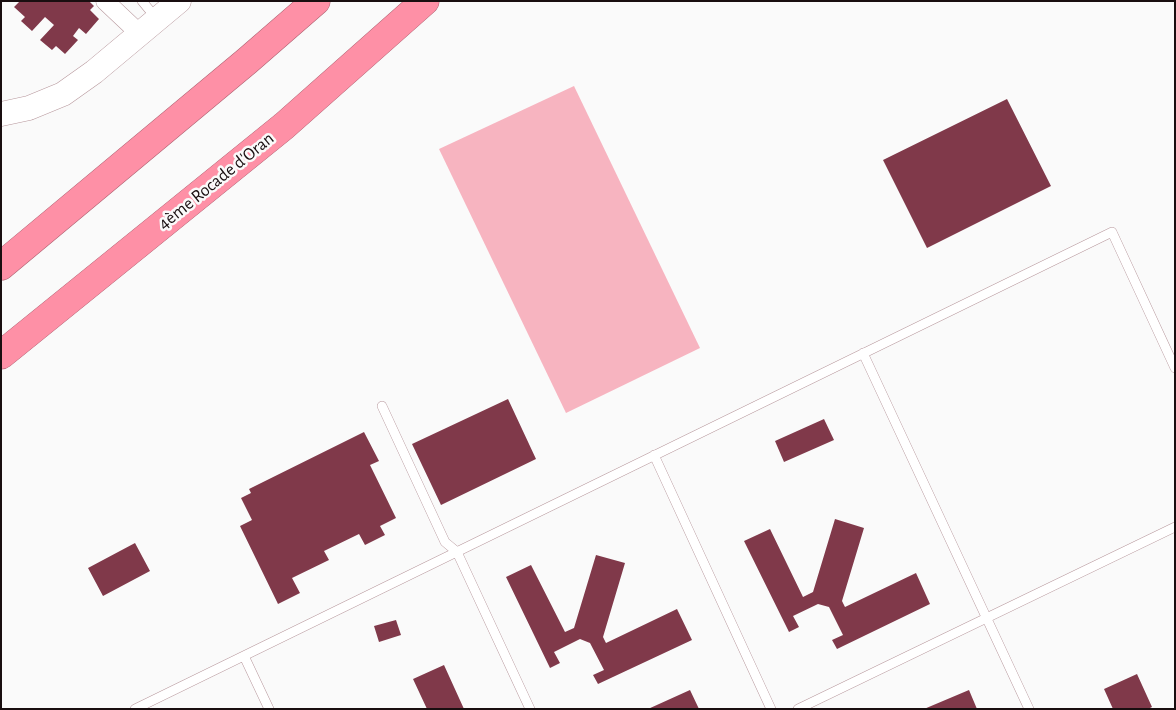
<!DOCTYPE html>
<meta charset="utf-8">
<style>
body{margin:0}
#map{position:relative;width:1176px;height:710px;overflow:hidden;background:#fafafa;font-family:"Alegreya Sans",sans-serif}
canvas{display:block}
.frame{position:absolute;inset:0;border:2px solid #190e10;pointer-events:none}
</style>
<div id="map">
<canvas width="1176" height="710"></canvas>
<div class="frame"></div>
</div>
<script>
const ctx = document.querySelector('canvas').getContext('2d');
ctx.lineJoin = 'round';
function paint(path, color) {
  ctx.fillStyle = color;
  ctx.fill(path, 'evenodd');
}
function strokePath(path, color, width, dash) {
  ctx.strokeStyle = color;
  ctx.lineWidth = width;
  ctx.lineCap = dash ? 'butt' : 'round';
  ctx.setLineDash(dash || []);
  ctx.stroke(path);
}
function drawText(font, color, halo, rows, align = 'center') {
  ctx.font = font + ' "Alegreya Sans",sans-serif';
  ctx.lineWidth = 5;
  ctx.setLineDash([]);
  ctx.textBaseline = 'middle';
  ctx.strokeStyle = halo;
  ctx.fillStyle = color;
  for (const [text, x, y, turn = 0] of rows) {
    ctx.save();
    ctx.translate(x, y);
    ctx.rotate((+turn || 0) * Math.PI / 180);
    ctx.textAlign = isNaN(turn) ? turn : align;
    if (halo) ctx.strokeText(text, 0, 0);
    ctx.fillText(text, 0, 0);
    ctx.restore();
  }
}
const green = new Path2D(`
 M574,86l126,262 -134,65 -127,-264z`);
const building = new Path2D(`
 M20,1h69l5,5 -4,4 9,9 -13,15 -7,-6 -6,8 5,4 -13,14 -9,-8 -4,4 -12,-10 14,-15 -9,-8 -13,14 -11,-10 4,-4 -11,-10z
 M1007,99l44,87 -124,62 -44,-88z
 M508,399l28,60 -95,46 -29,-61z
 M824,419l10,21 -50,22 -9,-21z
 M364,432l15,29 -9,4 26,53 -16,8 5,9 -20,10 -6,-11 -35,17 5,9 -37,18 8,15 -22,11 -38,-78 12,-6 -11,-22 10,-5 -2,-4z
 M835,519l29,9 -22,73 3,6 71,-34 14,31 -93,45 -5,-9 11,-5 -14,-28 -11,-3 -25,12 6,11 -10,5 -45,-91 26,-12 33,68 10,-5z
 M135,543l15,28 -47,25 -15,-28z
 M596,555l29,8 -22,74 3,6 71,-34 15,31 -94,44 -5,-9 11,-5 -14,-27 -10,-4 -26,13 6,11 -10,5 -44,-91 25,-12 34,67 9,-4z
 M396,620l5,15 -22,7 -5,-16z
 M444,665l20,44h-37l-14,-30z
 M1137,674l15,33 -4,2h-35l-9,-20z
 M690,690l9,19h-51z
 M969,690l8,19h-53z`);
const lane = new Path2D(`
 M142,1l14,17
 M863,353l166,356
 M382,406l63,136 12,10 73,157
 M654,455l117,254
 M244,656l25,53
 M135,709l977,-477 63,136
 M798,709l377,-182`);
const street = new Path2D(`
 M105,1l35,33`);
const secondary = new Path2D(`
 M1,114l28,-6 34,-14 31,-22 85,-71`);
const highway = new Path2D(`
 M1,266l246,-205 69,-60
 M1,355l283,-229 141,-125`);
const streetNames = [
 ["4ème Rocade d'Oran",216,181,-39]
];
paint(green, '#f7b4c0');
paint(building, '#80394a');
strokePath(lane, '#b7979c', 10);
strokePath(street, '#b7979c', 19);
strokePath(secondary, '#b7979c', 25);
strokePath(highway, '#ae6272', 29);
strokePath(lane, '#fff', 9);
strokePath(street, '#fff', 18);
strokePath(secondary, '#fff', 24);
strokePath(highway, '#fe90a6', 28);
drawText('18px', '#190e10', '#fafafa', streetNames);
</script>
